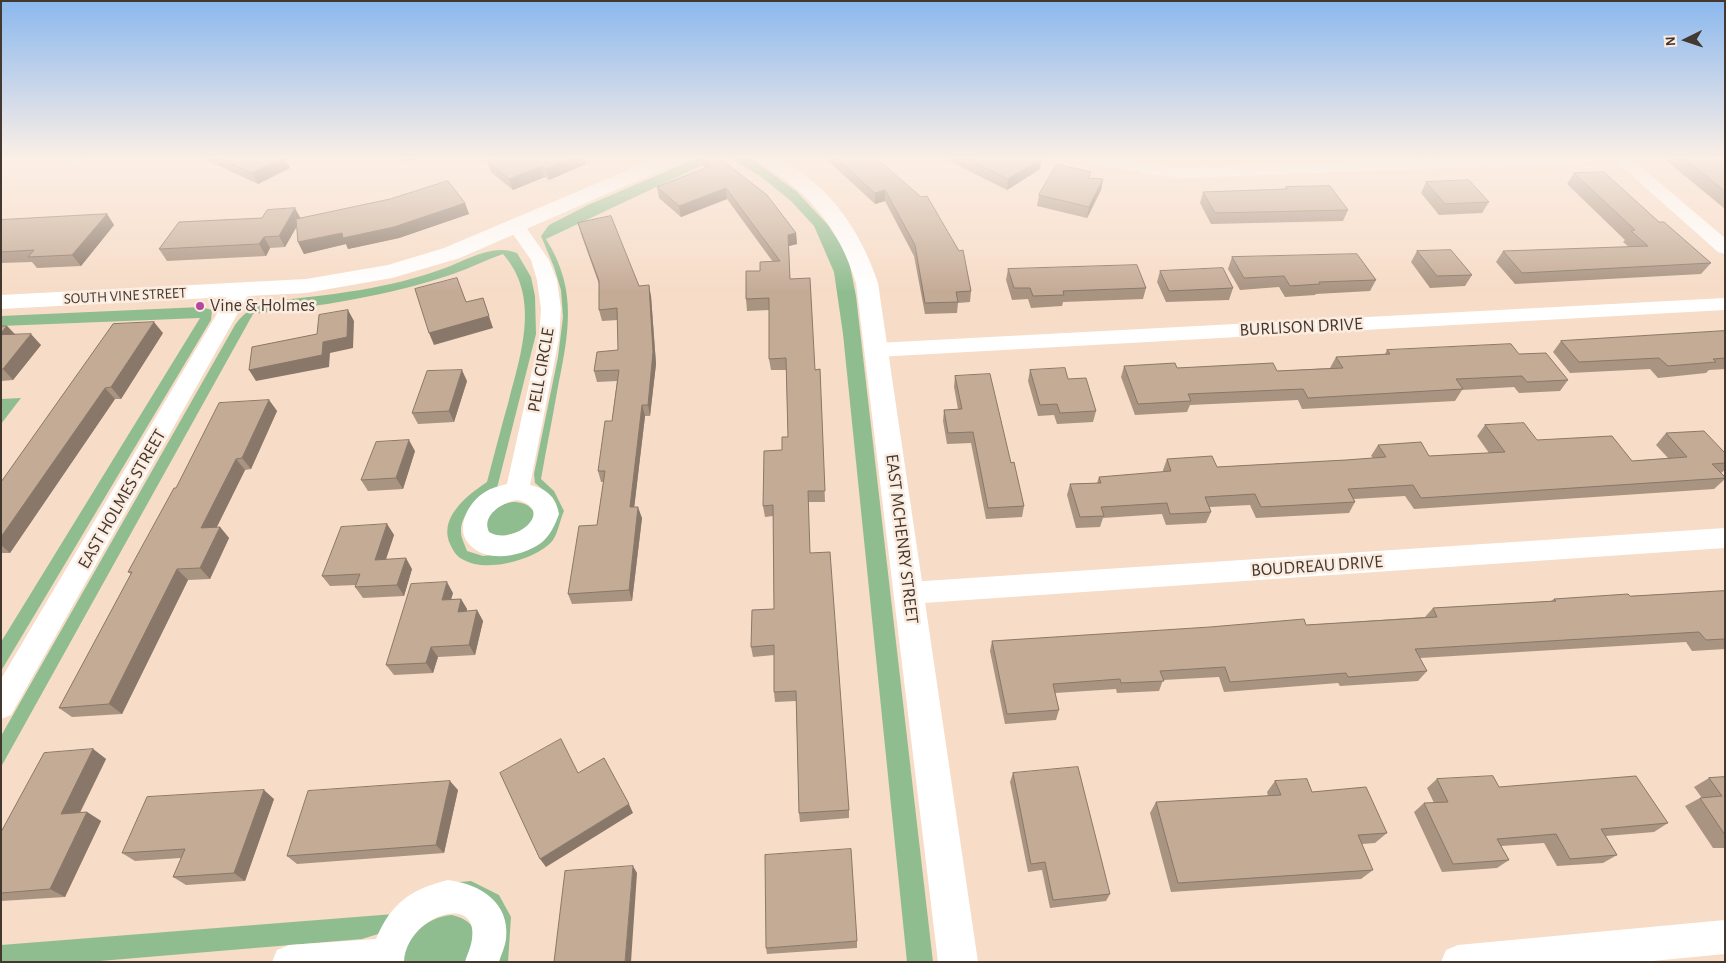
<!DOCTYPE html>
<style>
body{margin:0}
#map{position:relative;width:1726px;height:963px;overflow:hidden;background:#f7dcc7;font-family:"Alegreya Sans",sans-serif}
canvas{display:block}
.frame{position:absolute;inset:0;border:2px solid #433830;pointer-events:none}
.north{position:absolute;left:1661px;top:15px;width:50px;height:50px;-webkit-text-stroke:4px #fcecdf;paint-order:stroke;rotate:266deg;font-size:14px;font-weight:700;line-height:20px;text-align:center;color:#433830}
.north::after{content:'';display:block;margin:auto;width:18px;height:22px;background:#433830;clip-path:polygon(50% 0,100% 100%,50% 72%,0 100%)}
</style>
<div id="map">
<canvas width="1726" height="963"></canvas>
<div class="frame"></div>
<div class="north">N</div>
</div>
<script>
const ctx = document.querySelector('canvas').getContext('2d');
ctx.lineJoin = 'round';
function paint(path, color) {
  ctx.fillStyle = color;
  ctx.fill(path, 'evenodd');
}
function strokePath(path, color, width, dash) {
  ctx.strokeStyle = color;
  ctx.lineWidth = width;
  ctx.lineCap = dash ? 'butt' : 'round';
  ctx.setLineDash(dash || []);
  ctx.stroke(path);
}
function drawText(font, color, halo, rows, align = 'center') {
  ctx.font = font + ' "Alegreya Sans",sans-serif';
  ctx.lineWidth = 5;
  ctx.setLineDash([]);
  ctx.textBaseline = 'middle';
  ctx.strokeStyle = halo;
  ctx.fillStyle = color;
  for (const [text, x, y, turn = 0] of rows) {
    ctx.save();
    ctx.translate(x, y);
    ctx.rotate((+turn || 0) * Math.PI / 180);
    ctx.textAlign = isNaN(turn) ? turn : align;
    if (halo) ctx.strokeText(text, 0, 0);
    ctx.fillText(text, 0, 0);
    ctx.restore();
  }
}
const green = new Path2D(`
 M700,157h20l-174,82c33,52 22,97 11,153 -5,29 -11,58 -16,87l13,12 10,20c-4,9 -6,22 -11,29 -16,20 -67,33 -89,20 -7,-3 -10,-8 -13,-14 -14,-27 15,-50 36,-64 7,-27 14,-54 22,-82 13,-49 31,-104 -6,-146 -17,6 -33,14 -50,20 -65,22 -132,32 -200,40l-252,453v-31l234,-411c10,-14 21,-20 37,-24 58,-6 117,-12 173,-33 22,-8 48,-25 72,-15l14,24 4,19 1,38 -39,154c-15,10 -37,24 -36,44 0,6 4,13 6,19l16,5 38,-4 34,-37 -2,-17 -18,-15 -1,-9 24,-117 5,-40 -2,-27 -7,-23 -13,-31 8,-11 39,-20z
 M728,157h20l19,13 29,21 32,34 20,31 8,40 77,666h-26l-64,-628 -9,-62 -20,-46 -23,-25 -31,-25z
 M201,307l11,3 -1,10 -210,351v-29l199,-324 -199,8v-10z
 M21,398l-20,26v-25z
 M512,502c10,0 18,2 23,12l-4,14 -40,12 -7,-22c8,-9 17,-14 28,-16z
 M471,881l28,14 12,22 -3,45h-12l-23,-69 -85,38 -26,8 -274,23h-87v-17l393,-31 56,-31z
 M452,915c29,7 24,23 21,47h-71c3,-26 25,-45 50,-47z`);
const street = new Path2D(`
 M67,157h17c-4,6 -8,6 -15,5z
 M1079,157h34l41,8 33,3 277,-11h133l-2,4 -6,1 -402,16 -33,-3 -67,-13 -6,-1z
 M1611,157h18l96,81v16l-7,-2z
 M517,222l6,1 26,37 8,20 4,29 -2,30 -29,146c17,4 26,12 29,29 -4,11 -9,22 -18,29 -18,13 -51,20 -69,4 -19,-16 -5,-44 13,-55 6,-4 14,-6 22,-8l32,-145 2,-30 -4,-29 -6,-20 -23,-33 3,-4zM517,500c41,10 -4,47 -28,32 -8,-17 14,-30 28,-32z
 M241,284l7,2 3,4 -240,425 -10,4v-40l230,-389 3,-4z
 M1725,298v12l-848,47 -7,-2 -3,-5 3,-5 7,-2z
 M1725,528v20l-816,56 -9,-3 -4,-8 4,-8 9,-3z
 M448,880c32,4 62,22 58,59 -1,8 -5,16 -7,23h-34c2,-7 6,-15 7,-23 7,-47 -66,-23 -68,23h-132l5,-12 12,-5 87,-6c15,-36 35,-50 72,-59z
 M1725,920v34l-83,8h-201l5,-12 12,-5z`);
const secondary = new Path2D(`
 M659,157h26l-3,4 -222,97 -68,20 -86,15 -305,16v-14l305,-16 82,-14 56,-17z
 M755,157c7,0 17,-2 23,0 8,2 16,10 23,15 38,28 62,66 77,111l100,679h-40l-82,-679c-18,-58 -47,-90 -98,-122z`);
const wall = new Path2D(`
 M200,157h84l6,11 -32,16z
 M400,157h19l-13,5z
 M497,157h87l2,7 -37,16 -4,-3 -32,13 -22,-18 -4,-11z
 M697,157h21l78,76 1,11 -8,2 1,33 25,91 5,-1 5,133h-17l2,51 39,257v8l-49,4 -1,-9 -3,-112 -21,1 -1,-10v-37l-21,2 -2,-10 23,-38 -1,-93 -8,1 -2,-11 19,-56 6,-13 -2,-67h-15l-2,-11v-49l-22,1 -1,-12 14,-28 13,-9 -46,-63 -46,18 -22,-19 -2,-11 48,-19 -7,-9z
 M824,157h51l96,134 -1,11 -12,1 -1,10 -32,1 -11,-58 -29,-55 -10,3z
 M941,157h98l1,12 -33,21z
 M1662,157h53l10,8v44z
 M1574,173l85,49 52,41 -10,11 -186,10 -19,-22 7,-11 126,-4 -6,-5 2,-2 -58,-56z
 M1090,178l13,1 -2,11 -14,28 -50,-12 2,-11z
 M1426,182l63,20 -7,11 -43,2 -18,-22z
 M1286,187l62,23 -5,11 -132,3 -11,-21 3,-11 82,-3z
 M465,203l4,11 -70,24 -51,11 -2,-5 -42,10 -6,-12 -1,-16 -12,21 -15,1 -4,8 -99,5 -8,-12 141,-31z
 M107,214l7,11 -33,41 -44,2 -5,-6 -31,1v-43z
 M578,223l61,63 12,10 5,68 -6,52h-5l-11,91 8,11 -10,83 -60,3 -4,-10 29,-69 7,-43h-3l-3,-11 14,-50 5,-40 -20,1 -3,-11 24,-21v-30l-16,1 -3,-11v-26l-18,-50z
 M1417,251l55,24 -7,11 -35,2 -19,-26z
 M1232,257l144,23 -6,11 -54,3 -1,1 -30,2 -6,-10 -39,3 -12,-21z
 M1008,269l138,19 -3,11 -80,3 -1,4 -31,2 -3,-9 -16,1 -6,-20z
 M1160,271l73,17 -4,12 -63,2 -9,-20z
 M1,326h6l8,8 26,11 -28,35 -12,1z
 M1725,331v38l-16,1 -3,3 -48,5 -8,-9 -80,4 -17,-21 8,-11z
 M163,333l-42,66h-6l-105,154h-9v-71z
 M1387,350l132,4 49,26 -8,11 -41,2 -5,-6 -52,3 -7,11 -153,8 -4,-9 -108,5 -3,7 -52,3 -14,-38 3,-11 153,5 53,-3 6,-11 49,-3z
 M1030,370l38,9 28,32 -3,11 -36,2 -3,-9 -16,1 -10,-35z
 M955,376l56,87 13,43 -2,11 -36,2 -15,-76 -24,1 -4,-23 1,-11 14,-1 -4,-22z
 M467,381l-13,41 -36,2 -6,-11z
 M269,400l8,11 -26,58 -6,1 -29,58 4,-1 9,11 -19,41 -22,1 -66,134 -50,3 -13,-9 72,-134 -3,-2 48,-84z
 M1485,425l52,15 95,21 36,-3 -12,-13 10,-12 59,20v17l-4,3 4,4v2l-11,10 -300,20 -9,-13 -51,3 1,3 -6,11 -93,5 -6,-13 -40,2 1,5 -5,11 -40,2 -4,-11 -59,4 -3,9 -24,1 -9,-33 3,-11 27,-1 2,-6 64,-5v-2l4,-11 50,8 129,-7 27,-2 -2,-2 7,-11 51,11 60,-3 -12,-17z
 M415,451l-12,38 -35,2 -7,-11z
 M387,524l7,11 -8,24 26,10 -8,27 -41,2 -8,-11 1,-2 -26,1 -8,-10z
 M1725,591v58l-33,2 -6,-9 -266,16 7,13 -9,10 -78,5 -2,-3 -114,9 -5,-15 -56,3 -4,11 -42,2 -1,-4 -61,4 4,17 -3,10 -51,4 -15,-73 2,-10 314,-16 119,-8 8,-9 118,-7 3,-2 76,-3z
 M453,593l-2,6h10l6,10v2l10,-1 6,11 -8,34 -37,2 -5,16 -39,2 -8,-10z
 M93,749l13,10 -26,54 7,-1 14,9 -36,76 -64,4v-69z
 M1013,773l97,121 -4,7 -56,7 -8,-38 -14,2 -18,-90z
 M1725,777v71h-12l-28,-42 15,-8h2l-8,-11 15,-9z
 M1437,779l62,8 169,36 -14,9 -48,4 11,19 -14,8 -46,3 -13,-23 -43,3 8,14 -12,8 -55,4 -28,-60 10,-9h10l-7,-15z
 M1275,781l37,11 75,41 -12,10 -13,1 11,26 -12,9 -190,13 -21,-79 6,-11 112,-6 -1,-4z
 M458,790l-14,63 -147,11 -10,-8z
 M274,799l-29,82 -59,4 -13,-8 8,-19 -46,3 -13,-8z
 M857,941v7l-90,6 -1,-6z`);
const shadedWall = new Path2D(`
 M284,157l6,11 -32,16 -6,-11z
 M405,157h14l-13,5z
 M575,157h9l2,7 -37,16 -3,-11z
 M1042,158l-2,11 -33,21 1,-11z
 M542,166l3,11 -32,13 -4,-11z
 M1103,179l-2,11 -14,28 2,-11z
 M726,188l1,11 -46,18 -2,-11z
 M885,190v11l-10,3v-11z
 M465,203l4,11 -70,24 -51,11 -2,-5 -42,10 -6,-12z
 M295,208l6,11 -16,28 -6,-11z
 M107,214l7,11 -33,41 -9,-11z
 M796,233l1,11 -8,2 -1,-11z
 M264,237l6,11 -4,8 -7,-12z
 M649,285l2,11 5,68 -6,52 -2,-11z
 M483,298l10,30 -59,17 -5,-12z
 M348,310l6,11 -1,27 -23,5 -1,14 -73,14 -7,-11 74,-28z
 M154,322l9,11 -42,66 -10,-12z
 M7,326l10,11h-16v-4z
 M31,334l10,11 -28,35 -10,-11z
 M462,370l5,11 -13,41 -5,-11z
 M105,388l10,11 -105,154 -9,-8v-8z
 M269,400l8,11 -26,58 -9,-11z
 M642,405l3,11 -12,102 -3,-11z
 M409,440l6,11 -12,38 -7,-11z
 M236,459l9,11 -34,69 -10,-11z
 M638,507l4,11 -10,83 -3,-11z
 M387,524l7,11 -12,36 -7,-11z
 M220,527l9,11 -19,41 -10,-11z
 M406,558l6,11 -8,27 -7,-11z
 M177,569l11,11 -66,134 -13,-10z
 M447,582l6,11 -5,17 -6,-10z
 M461,599l6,10 -3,13 -6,-10z
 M477,610l6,11 -8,34 -6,-10z
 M431,647l7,10 -5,16 -7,-10z
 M93,749l13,10 -31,63 -14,-8z
 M450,781l8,9 -14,63 -8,-8z
 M264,790l10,9 -29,82 -11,-8z
 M629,804l4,9 -87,54 -6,-8z
 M87,812l14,9 -36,76 -15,-8z
 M633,866l4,7 -6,89h-6z`);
const building = new Path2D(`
 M217,157h67l-32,16z
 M497,157h78l-29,12 -4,-3 -33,13 -22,-18z
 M703,157h15l49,38 29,38 -8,2 2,44 20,-1 5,92 5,-1 5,122h-17l2,62 20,-1 19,258 -50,3 -3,-122 -22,1v-47l-23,2 1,-37 22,-1 -1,-104 -10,1 1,-55 18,-1v-13h6l-2,-79 -17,1v-61l-23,1v-28h14v-9l20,-1 -54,-73 -47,18 -22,-19 53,-21z
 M836,157h39l46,40 6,-1 32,55 4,-1 8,41 -15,1 2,10 -33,1 -10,-58 -30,-55 -10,3z
 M964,157h75l3,1 -34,21z
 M1683,157h32l10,8v26z
 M1057,164l34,8 -3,6 15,1 -14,28 -50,-12z
 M1604,172l55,50h5l47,41 -189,10 -19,-22 145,-5 -17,-15 4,-1 -61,-57z
 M1469,180l20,22 -44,2 -19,-22z
 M448,181l17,22 -71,24 -51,11 -1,-5 -44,9 -2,-23 94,-20z
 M1330,186l18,24 -133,3 -12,-21 84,-3 -1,-2z
 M295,208l-16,28 -15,1 -5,7 -100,5 20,-27 83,-4 5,-8z
 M107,214l-35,41 -44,2 6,-7 -33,2v-32z
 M611,216l28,70 10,-1 4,67 -5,53h-6l-12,102h8l-9,83 -61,4 11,-68 18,-1 8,-54h-7l7,-50h7l7,-51 -25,1 3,-19 21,-2 -1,-42 -18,2v-29l-21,-58z
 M1451,250l21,25 -35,1 -20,-25z
 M1357,254l19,26 -57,2 1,2 -30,2 -6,-10 -40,2 -12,-21z
 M1137,265l9,23 -83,3 1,4 -31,1 -3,-8h-16l-6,-19z
 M1223,268l10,20 -64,3 -9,-20z
 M457,278l9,24 17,-4 6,18 -60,17 -14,-44z
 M348,310l-1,27 -24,5 -1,13 -73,15 3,-23 65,-13 2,-19z
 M154,322l-43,65 -6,1 -104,149v-55l112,-158z
 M1,326h6l-6,7z
 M1725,331v27l-12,1 3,3 -48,4 -9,-8 -80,4 -18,-21z
 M31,334l-28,35h-2v-34z
 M1511,344l8,10 27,-1 22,27 -41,2 -5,-6 -66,3 7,10 -155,9 -5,-9 -115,5 3,7 -53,3 -14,-38 51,-3 2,5 96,-5 4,8 66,-3 -7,-11 54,-3 -3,-4z
 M1065,368l3,11 18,-1 10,33 -36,2 -3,-9 -17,1 -10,-35z
 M462,370l-13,41 -37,2 15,-42z
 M990,374l21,89 3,-1 10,44 -36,2 -15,-76 -25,1 -4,-23 18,-1 -7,-33z
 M269,400l-27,58 -6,1 -35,69 19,-1 -20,41 -23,1 -68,135 -50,4 73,-136h-4l46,-84h2l43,-85z
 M1524,423l13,17 75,-4 20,25 55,-4 -21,-24 38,-2 21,22v10l-13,1 13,13v1l-304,20 -8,-13 -65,4 7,13 -94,5 -6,-13 -50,3 6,15 -41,2 -3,-11 -66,4 3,9 -24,1 -10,-33 31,-1 -2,-6 72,-6 -4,-12 45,-3 5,11 129,-7 40,-3 -8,-12 43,-3 8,14 76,-4 -20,-27z
 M409,440l-13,38 -35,2 15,-38z
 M387,524l-12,36 31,-2 -9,27 -42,2 5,-13 -38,2 19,-49z
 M447,582l-5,18 19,-1 -3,13 19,-2 -8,35 -38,2 -5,16 -40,2 25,-81z
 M1725,591v48l-19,1 -7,-8 -284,17 12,22 -79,6 -2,-4 -116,9 -5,-15 -65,4 4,10 -43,2 -1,-4 -67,5 6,26 -52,4 -15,-73 218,-14 94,-8 2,6 131,-8 -4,-9 123,-7 -2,-2 74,-5 2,2z
 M561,739l17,34 26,-15 25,46 -89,55 -40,-86z
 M93,749l-32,65 26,-2 -37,77 -49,4v-61l43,-79z
 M1078,767l32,127 -57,6 -8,-38 -14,2 -18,-91z
 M1493,776l6,11 137,-11 32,47 -67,6 16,26 -47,4 -14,-25 -59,5 12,21 -56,4 -29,-61 24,-1 -11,-23z
 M1725,777v58l-25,-37 22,-2 -13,-18z
 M1307,779l5,13 54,-5 21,46 -29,2 15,35 -195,13 -22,-81 125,-7 -6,-14z
 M450,781l-14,64 -149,11 21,-65z
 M264,790l-30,83 -61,4 12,-28 -63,4 25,-56z
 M851,849l6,92 -91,7 -1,-93z
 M633,866l-8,96h-71l11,-91z`);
const markers = [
 [200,306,5,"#b846a1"]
];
const farStreetnames = [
 ["SOUTH VINE STREET",125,296,-3]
];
const poiNames = [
 ["Vine & Holmes",210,306]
];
const streetNames = [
 ["BURLISON DRIVE",1301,327,-3],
 ["PELL CIRCLE",541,370,-80],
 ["EAST HOLMES STREET",122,499,-60],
 ["EAST MCHENRY STREET",902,539,83],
 ["BOUDREAU DRIVE",1317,566,-4]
];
paint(green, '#90bd90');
paint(street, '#fff');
paint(secondary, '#fff');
paint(wall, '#a99381');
paint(shadedWall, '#897869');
paint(building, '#c4ab96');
strokePath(building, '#897869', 1);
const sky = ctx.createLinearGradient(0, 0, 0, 292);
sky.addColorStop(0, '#8bb8ee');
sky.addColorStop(0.54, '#fbefe6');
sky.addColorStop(1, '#fbefe600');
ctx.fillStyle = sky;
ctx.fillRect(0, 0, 1726, 292);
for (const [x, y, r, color] of markers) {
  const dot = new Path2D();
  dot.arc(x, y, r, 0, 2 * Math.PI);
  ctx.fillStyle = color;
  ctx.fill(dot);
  strokePath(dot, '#fcecdf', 2);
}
drawText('15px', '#433830', '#fcecdf', farStreetnames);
drawText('18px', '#433830', '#fcecdf', poiNames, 'left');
drawText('18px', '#433830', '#fcecdf', streetNames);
</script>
